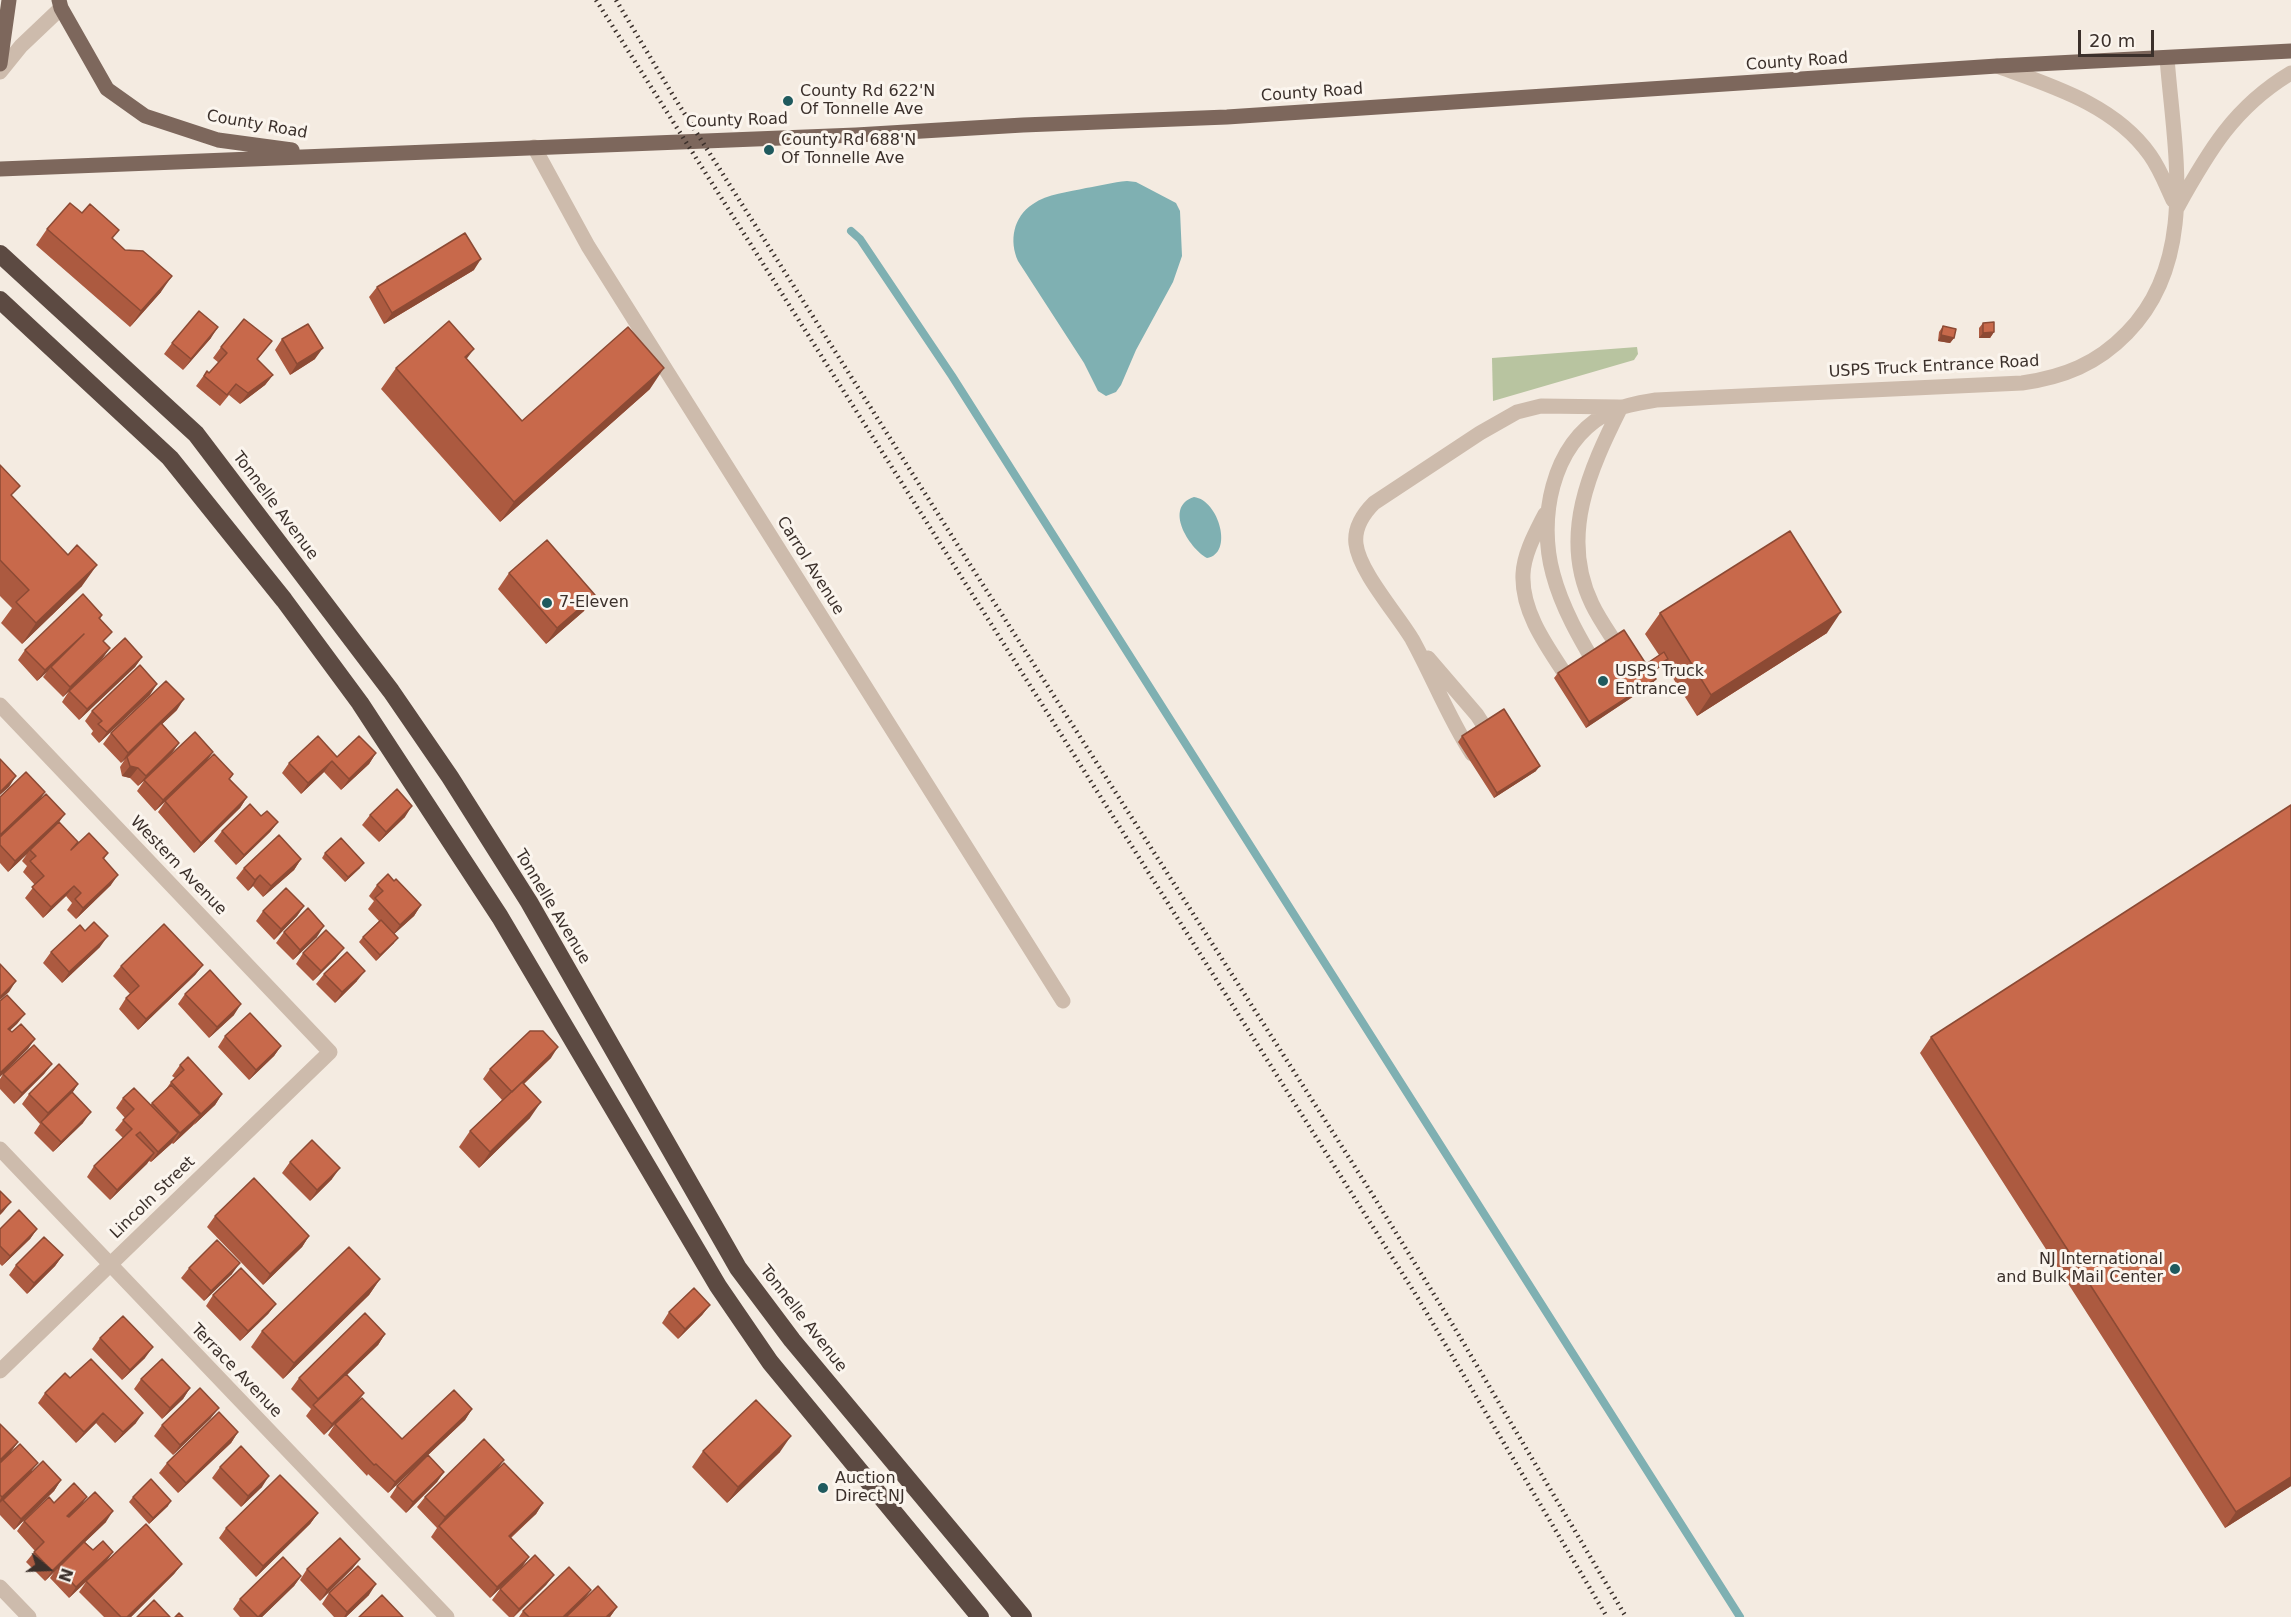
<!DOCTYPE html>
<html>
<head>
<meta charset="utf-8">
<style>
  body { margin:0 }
  #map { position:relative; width:2291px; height:1617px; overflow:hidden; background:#f4ebe1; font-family:"DejaVu Sans",sans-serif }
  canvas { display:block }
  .north { position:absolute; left:18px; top:1539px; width:60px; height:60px; -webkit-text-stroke:4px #fbf5ee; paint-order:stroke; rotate:109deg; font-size:16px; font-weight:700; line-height:24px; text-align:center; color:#3b302b }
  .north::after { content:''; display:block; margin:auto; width:21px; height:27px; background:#3b302b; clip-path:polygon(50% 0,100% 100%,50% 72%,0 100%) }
  .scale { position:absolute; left:2078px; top:30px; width:76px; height:27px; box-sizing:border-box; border:3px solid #3b302b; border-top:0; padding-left:8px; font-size:18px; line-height:21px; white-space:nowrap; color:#3b302b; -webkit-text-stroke:4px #fbf5ee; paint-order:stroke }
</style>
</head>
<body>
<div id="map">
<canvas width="2291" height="1617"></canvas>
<div class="north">N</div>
<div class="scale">20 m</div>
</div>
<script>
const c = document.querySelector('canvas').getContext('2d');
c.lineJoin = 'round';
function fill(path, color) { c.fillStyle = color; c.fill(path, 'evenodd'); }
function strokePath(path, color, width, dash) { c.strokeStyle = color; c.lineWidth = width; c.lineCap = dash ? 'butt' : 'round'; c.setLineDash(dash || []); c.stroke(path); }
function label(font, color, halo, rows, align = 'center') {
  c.font = font + ' "DejaVu Sans",sans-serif'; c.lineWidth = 6; c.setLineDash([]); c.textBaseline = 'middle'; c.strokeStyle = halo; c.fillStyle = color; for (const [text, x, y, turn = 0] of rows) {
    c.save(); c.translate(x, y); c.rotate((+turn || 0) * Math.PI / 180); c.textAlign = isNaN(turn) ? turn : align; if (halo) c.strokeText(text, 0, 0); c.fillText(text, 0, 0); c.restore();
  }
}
fill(new Path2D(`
  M1637,347l1,7 -4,6 -141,41 -1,-43z`), '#b8c4a0');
fill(new Path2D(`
  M1127,181l9,1 40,21 4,8 2,45 -9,26 -37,68 -15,35 -5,7 -10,4 -8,-5 -14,-28 -66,-102c-9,-20 -5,-44 15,-57 14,-10 36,-12 53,-16 13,-2 27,-6 41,-7z
  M1194,497c25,3 40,57 13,61 -18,-10 -44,-51 -13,-61z`), '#7fb0b2');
strokePath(new Path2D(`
  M851,231l9,8 92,137 788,1241`), '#7fb0b2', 8);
strokePath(new Path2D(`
  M1997,66c55,20 118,39 153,89 10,14 16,30 23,45
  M0,72l21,-26 40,-38
  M534,147l54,99 475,755
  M2177,208c31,-56 57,-101 114,-135
  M1621,407c-31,62 -62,129 -29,197 8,17 21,34 31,51
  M1545,514c-9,18 -21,39 -22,60 -2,41 29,79 50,112
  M1428,658l49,57 16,25
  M1598,669c-18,-30 -36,-61 -45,-95 -15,-54 -2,-128 51,-159 16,-9 34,-12 52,-15l366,-17c42,-6 75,-19 105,-50 72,-73 47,-183 40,-275
  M0,705l330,347 -330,319
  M1472,754c-24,-37 -39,-77 -60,-115 -15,-25 -53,-68 -56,-95 -2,-16 8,-31 18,-41l106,-70 37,-21 24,-6 77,1
  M0,1149l447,468
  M0,1587l29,30`), '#cdbbac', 15);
strokePath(new Path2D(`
  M59,0l2,8 46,81 38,27 73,24 74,10
  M0,64l9,-64
  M0,169l856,-34 167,-10 204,-8 770,-51 294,-15`), '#7d675c', 15);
strokePath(new Path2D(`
  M0,254l196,180 195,257 59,86 79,125 209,366 54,72 231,277
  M0,300l170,158 114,142 76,103 140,214 218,369 52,76 210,255`), '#5c4a42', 18);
strokePath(new Path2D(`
  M596,0l820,1295 191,322
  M616,0l58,97 295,466 400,626 85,138 172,290`), '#3b302b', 4.5, [1.5, 4.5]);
fill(new Path2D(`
  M47,229l66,10 48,53 -31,35 -94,-82z
  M474,270l-90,54 -15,-27 8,-10z
  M1983,323l11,9 -4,6h-11v-10z
  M1943,326l11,12 -4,5 -12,-2 1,-9z
  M211,338l-28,32 -19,-16 8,-11z
  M282,339l33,20 -25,16 -15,-25z
  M272,341l-15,19 16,15 -8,10 -25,19 -11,-9 -9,11 -24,-20 11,-15 2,2 10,-10 -6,-5 8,-11z
  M466,359l56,62 128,-32 -150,133 -119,-133 15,-21z
  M0,465l12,32 70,89 -60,58 -21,-21 11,-15 -12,-12z
  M509,573l75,38 -38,33 -48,-55z
  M1660,613l167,20 -130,83 -33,-52 -12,8v12l-66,44 -32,-50 4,-5 88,-9 13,-9 -14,-21z
  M102,615l-2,4 4,24 6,5 -8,11 -39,38 -20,-20 4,-5 -10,9 -19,-21 7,-10z
  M142,657l-7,10 -56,53 -17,-18 7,-11z
  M150,695l-51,48 -8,-9 2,-3 -8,-10 7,-10z
  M177,710l-15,14 17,19 -7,10 -23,22 64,-23 -6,8 23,19 17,18 -7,11 -46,45 -36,-41 7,-10 -10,9 -18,-20 7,-10 -6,5 -8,-8 -8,-2 -2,-9 5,-8 -4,4 -18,-19 8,-11z
  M1462,736l74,35 -42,27 -36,-56z
  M376,753l-7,11 -28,26 -17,-18 -23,22 -19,-21 7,-10 48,-6z
  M0,797l40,2 19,23 16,25 33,6 -4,6 7,26 -35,34 -9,-9 5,-7 -6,-7 -23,22 -18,-20 10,-13 -12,-13 4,-6 -5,-5 5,-7 -19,18 -8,-9z
  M370,815l35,2 -26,25 -17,-17z
  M261,816l17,6 -8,10 -34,33 -22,-24 8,-10z
  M325,853l35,15 -15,14 -23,-24z
  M301,859l-7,11 -31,27 -10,-11 -5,5 -12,-13 8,-10z
  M394,881l27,24 -7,11 -20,18v9l-18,18 -17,-19 4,-5 16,-16 -11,-12 6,-8 -5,-5 8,-11z
  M304,906l-7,10 -23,24 -18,-19 7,-10z
  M284,932l33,5 -24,23 -17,-17z
  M100,947l-38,36 -19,-20 8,-11z
  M303,953l33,5 -23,23 -17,-17z
  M203,965l-8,10 -57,55 -19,-21 7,-11 4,-4 -17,-18 8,-10z
  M324,974l33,7 -22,22 -19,-19z
  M185,994l49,21 -25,23 -31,-34z
  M225,1036l56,10 -7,10 -25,24 -31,-33z
  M1931,1037l360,449 -66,42 -305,-475z
  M551,1058l-27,26 6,34 -51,50 -20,-21 11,-16 32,-31 -19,-21 7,-10z
  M52,1064l-8,10 -30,30 -14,-15v-10l3,-5z
  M180,1065l42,29 -7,11 -42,39 -1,-1 -21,19 -2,-1 -39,39 -23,-23 7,-11 29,-28 -8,-8 10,-12 -9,-10 7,-10 27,7 14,-13 7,-10 4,-4 -3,-2z
  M78,1084l-6,9 11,30 -30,29 -19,-19 6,-9 -18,-20 7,-10z
  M290,1162l42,17 -22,22 -28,-28z
  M215,1216l94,20 -7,11 -39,38 -56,-58z
  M0,1229h37l-7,10 -28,27 -2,-2z
  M63,1255l-8,11 -28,28 -18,-19 7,-10z
  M189,1268l43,6 -28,27 -23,-23z
  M380,1279l-11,16 -86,84 -32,-32 11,-16z
  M213,1295l63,9 -8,10 -28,27 -34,-35z
  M710,1305l-8,10 -24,24 -16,-16 7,-11z
  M385,1334l-7,11 -31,30 17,18 -40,42 -18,-19 5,-7 -20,-20 8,-11z
  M100,1338l45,20 -23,22 -30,-31z
  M70,1378l66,45 -21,20 -19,-20 -20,20 -38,-40 7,-10z
  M141,1379l49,9 -7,11 -21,20 -28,-30z
  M472,1409l-7,11 -77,73 -20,-19 -1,2 -39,-41 7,-11 67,15z
  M211,1418l-38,37 -19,-19 8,-11z
  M0,1424l18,18 -7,10 21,19 29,9 -7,11 -40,39 -14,-15v-12l1,-1 -1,1z
  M238,1432l-7,11 -53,50 -19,-20 8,-10z
  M703,1451l77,1 -53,51 -35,-36z
  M220,1467l42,20 -21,20 -29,-29z
  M498,1469l45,34 -7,11 -25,24 18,19 -7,10 -32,31 -59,-61 6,-9 -20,-21 8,-10z
  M444,1472l-7,10 -31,31 -16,-16 7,-11z
  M133,1497l35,9 -19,18 -20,-22z
  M54,1503l27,3 25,16 -21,20 8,8 14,11 75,3 -8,10 -43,43h-27l-25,-25 7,-10 -17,16 -19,-20 4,-6 -9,9 -19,-19 9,-11 -18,-20 7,-10z
  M318,1513l-8,11 -54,53 -37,-39 7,-10z
  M360,1559l-8,10 -32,32 -20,-21 7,-11z
  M554,1575l-8,10 -32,32h-5l-17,-17 8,-11z
  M301,1576l-7,10 -32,31h-22l-7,-8 7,-10z
  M591,1590l-7,10 33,7 -7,10h-91l4,-6z
  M329,1593l40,2 -23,22h-12l-12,-13z`), '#ac5a40');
fill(new Path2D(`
  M481,259l-7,11 -90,54 8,-11z
  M172,276l-11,16 -31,35 11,-16z
  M218,327l-7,11 -28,32 8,-11z
  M1994,332l-4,6h-11l4,-5z
  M1941,335l13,3 -4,5 -12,-2z
  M323,348l-8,11 -25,16 7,-11z
  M474,349l-15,20 6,-12z
  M664,368l-14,21 -150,133 14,-20z
  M273,375l-8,10 -25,19 8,-11z
  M97,565l-15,21 -60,58 14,-21z
  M595,595l-11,16 -38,33 11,-16z
  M1841,612l-14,21 -130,83 14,-21z
  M84,634l-33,33 -4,5 -10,9 8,-11z
  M110,648l-8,11 -39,38 7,-10z
  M142,657l-7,10 -56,53 8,-11z
  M1668,659l-3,5 -18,12 3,-6z
  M1656,679l-4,5 -66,44 3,-6z
  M157,684l-7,11 -51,48 8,-11z
  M184,699l-7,11 -56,53 7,-10z
  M179,743l-7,10 -34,33 8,-10z
  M213,752l-7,10 -51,49 8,-11z
  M376,753l-7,11 -28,26 8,-11z
  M332,761l-8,11 -23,22 7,-11z
  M130,766l8,2 -8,10 -8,-2z
  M1540,766l-4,5 -42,27 3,-5z
  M16,776l-7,11 -9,8v-3z
  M45,792l-7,11 -38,35v-3z
  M247,797l-7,11 -46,45 7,-10z
  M412,806l-7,11 -26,25 7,-10z
  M65,814l-8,11 -27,25 -3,4 -19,18 7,-11z
  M278,822l-8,10 -34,33 8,-10z
  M301,859l-7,11 -31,27 8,-11z
  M364,863l-4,5 -15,14 3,-5z
  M118,875l-7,10 -35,34 7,-11z
  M260,875l-7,11 -5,5 7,-11z
  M74,886l-8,10 -23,22 8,-11z
  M421,905l-7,11 -22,20 8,-11z
  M304,906l-7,10 -23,24 7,-11z
  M324,926l-7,11 -24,23 7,-10z
  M108,936l-8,11 -38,36 7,-11z
  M398,938l-4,5 -18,18 4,-6z
  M344,948l-8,10 -23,23 8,-10z
  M203,965l-8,10 -57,55 8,-11z
  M365,971l-8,10 -22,22 7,-11z
  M16,981l-7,11 -9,8v-3z
  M241,1004l-7,11 -25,23 8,-11z
  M25,1014l-8,10 -16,15 7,-10z
  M35,1039l-7,10 -28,28v-4z
  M281,1046l-7,10 -25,24 7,-10z
  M558,1047l-7,11 -47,44 8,-10z
  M52,1064l-8,10 -30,30 8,-11z
  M78,1084l-7,11 -31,29 8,-11z
  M222,1094l-7,11 -21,20 7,-11z
  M541,1102l-11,16 -51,50 11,-16z
  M91,1112l-8,11 -30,29 8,-10z
  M200,1115l-8,11 -19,18 7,-11z
  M178,1133l-7,11 -20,18 7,-10z
  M154,1153l-7,11 -37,36 7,-10z
  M340,1168l-8,11 -22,22 7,-11z
  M11,1202l-8,10 -3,3v-3z
  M37,1229l-7,10 -28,27 8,-10z
  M309,1236l-7,11 -39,38 7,-11z
  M63,1255l-8,11 -28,28 7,-11z
  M240,1263l-8,11 -28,27 7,-10z
  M380,1279l-11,16 -86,84 11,-16z
  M276,1304l-8,10 -28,27 8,-10z
  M710,1305l-8,10 -24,24 7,-10z
  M385,1334l-7,11 -64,61h-1l5,-7z
  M153,1347l-8,11 -23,22 8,-10z
  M190,1388l-7,11 -21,20 8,-11z
  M364,1393l-7,10 -33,32 8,-11z
  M219,1408l-8,10 -38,37 7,-10z
  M472,1409l-7,11 -77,73 7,-11z
  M103,1413l-7,10 -20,20 8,-11z
  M143,1413l-7,10 -21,20 8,-11z
  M238,1432l-7,11 -53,50 8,-10z
  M791,1436l-11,16 -53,51 11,-16z
  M18,1442l-8,11 -10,10v-3z
  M504,1460l-7,10 -60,58 8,-11z
  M38,1463l-8,10 -30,30v-3l2,-3z
  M444,1472l-7,10 -31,31 7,-11z
  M269,1476l-7,11 -21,20 7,-11z
  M2291,1477v9l-66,42 11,-16z
  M61,1480l-7,11 -40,39 7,-11z
  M87,1497l-7,10 -20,19 7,-10z
  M171,1501l-3,5 -19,18 4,-6z
  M543,1503l-7,11 -35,32 8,-10z
  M113,1511l-7,11 -48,46 -13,13 7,-10z
  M318,1513l-8,11 -54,53 7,-11z
  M113,1552l-7,10 -37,36 7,-11z
  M529,1557l-7,10 -32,31 7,-11z
  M360,1559l-8,10 -32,32 7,-11z
  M182,1564l-8,10 -43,43h-4z
  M554,1575l-8,10 -33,32 6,-8z
  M301,1576l-7,10 -32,31h-4z
  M376,1584l-7,11 -23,22h-2l3,-5z
  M591,1590l-8,10 -17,17h-3z
  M617,1607l-7,10h-4z`), '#8c4a34');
const building = new Path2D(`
  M70,203l12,10 8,-9 29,26 -7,8 13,12 18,1 29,25 -31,35 -94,-82z
  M465,233l16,26 -89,54 -15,-26z
  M199,311l19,16 -27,32 -19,-16z
  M244,319l28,22 -15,18 16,16 -25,18 -12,-9 -9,11 -23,-19 3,-5 2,2 18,-20 -6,-6z
  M449,321l25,28 -9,8 57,64 106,-94 36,41 -150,134 -118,-134z
  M1994,322v10l-11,1v-10z
  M308,324l15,24 -26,16 -15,-25z
  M1943,326l13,3 -2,9 -13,-3z
  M0,465l20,21 -9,9 57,60 9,-10 20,20 -61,58 -20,-21 13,-12 -29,-30z
  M1790,531l51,81 -130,83 -51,-82z
  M547,540l48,55 -38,33 -48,-55z
  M83,594l19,21 -3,3 13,14 -9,9 7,7 -40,39 -19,-20 33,-33 -39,36 -20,-20z
  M1624,630l22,34 18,-12 4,7 -18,11 6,9 -67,43 -31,-49z
  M125,638l17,19 -55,52 -18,-18z
  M140,665l17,19 -50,48 -9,-8 4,-3 -10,-10z
  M166,681l18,18 -56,54 -17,-20z
  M1504,709l36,57 -43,27 -35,-57z
  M161,723l18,20 -33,33 -8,-8 -8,-2 -3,-9z
  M195,732l18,20 -50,48 -19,-20z
  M318,736l19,21 22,-21 17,17 -27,26 -17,-18 -24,22 -19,-20z
  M214,754l19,20 -4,5 18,18 -46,46 -36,-42z
  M0,759l16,17 -16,16z
  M26,772l19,20 -45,43v-38z
  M397,789l15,17 -26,26 -16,-17z
  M46,794l19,20 -50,47 -15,-16v-8z
  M250,804l11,12 6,-5 11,11 -34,33 -22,-24z
  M2291,805v672l-55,35 -305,-475z
  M59,822l19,20 -7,8 18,-17 19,20 -5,5 15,17 -35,33 -8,-9 6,-6 -7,-7 -23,21 -19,-20 12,-11 -14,-15 6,-5 -6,-6z
  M279,835l22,24 -30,27 -11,-11 -5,5 -11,-12z
  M341,838l23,25 -16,14 -23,-24z
  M388,874l6,7 2,-2 25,26 -21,20 -25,-27 8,-7 -6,-6z
  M286,888l18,18 -23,23 -18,-18z
  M308,908l16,18 -24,24 -16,-18z
  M381,920l17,18 -18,17 -17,-18z
  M94,922l14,14 -39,36 -18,-20 29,-27 5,6z
  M164,924l39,41 -57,54 -20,-21 13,-12 -18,-20z
  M326,930l18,18 -23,23 -18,-18z
  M347,952l18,19 -23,21 -18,-18z
  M0,964l16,17 -16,16z
  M210,970l31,34 -24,23 -32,-33z
  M7,995l18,19 -17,15 4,3 9,-8 14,15 -35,34v-72z
  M250,1013l31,33 -25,24 -31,-34z
  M530,1031h13l15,16 -46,45 -22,-23z
  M34,1045l18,19 -30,29 -19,-19z
  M188,1057l34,37 -21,20 -30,-32 13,-12 -4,-5z
  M59,1064l19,20 -30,29 -19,-19z
  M522,1082l19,20 -51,50 -20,-21z
  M171,1085l29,30 -20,18 -28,-30z
  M134,1088l44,45 -20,19 -18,-20 -4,3 18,18 -37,37 -23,-24 38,-37 -9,-9 11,-11 -11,-11z
  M72,1092l19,20 -30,30 -20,-20z
  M312,1140l28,28 -23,22 -27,-28z
  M254,1178l55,58 -39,38 -55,-58z
  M0,1191l11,11 -11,10z
  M19,1210l18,19 -27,27 -10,-10v-17z
  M44,1237l19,18 -29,28 -18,-18z
  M217,1240l23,23 -29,28 -22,-23z
  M349,1247l31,32 -86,84 -32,-32z
  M241,1268l35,36 -28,27 -35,-36z
  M694,1288l16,17 -25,24 -16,-17z
  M365,1313l20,21 -67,65 -19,-21z
  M123,1316l30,31 -23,23 -30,-32z
  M91,1359l52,54 -20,19 -20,-19 -19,19 -39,-39 20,-20 5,5z
  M162,1359l28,29 -20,20 -29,-29z
  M346,1374l18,19 -32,31 -19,-19z
  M200,1388l19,20 -39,37 -18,-20z
  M454,1390l18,19 -77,73 -19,-18 -2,1 -39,-41 27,-26 40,41z
  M756,1400l35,36 -53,51 -35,-36z
  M219,1412l19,20 -52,51 -19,-20z
  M0,1424l18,18 -18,18z
  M484,1439l20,21 -59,57 -20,-20z
  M20,1444l18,19 -36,34 -2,-2v-32z
  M241,1446l28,30 -21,20 -28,-29z
  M428,1455l16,17 -31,30 -16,-16z
  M43,1461l18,19 -40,39 -18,-19z
  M504,1463l39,40 -34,33 20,21 -32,30 -58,-61z
  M280,1475l38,38 -55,53 -37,-38z
  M151,1479l20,22 -18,17 -20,-21z
  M74,1483l13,14 -20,19 2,1 26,-25 18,19 -61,60 -18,-19 10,-10 -20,-21 25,-24 5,6z
  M146,1524l36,40 -55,53h-6l-35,-36z
  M340,1538l20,21 -33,31 -20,-21z
  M103,1541l10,11 -37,35 -18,-19 26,-26 9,8z
  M535,1555l19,20 -35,34 -19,-20z
  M283,1557l18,19 -43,41 -18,-18z
  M358,1566l18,18 -29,28 -18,-19z
  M569,1567l22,23 -28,27h-34l-6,-6z
  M598,1586l19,21 -11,10h-40z
  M382,1595l21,22h-44z
  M154,1600l16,17h-33z
  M179,1613l4,4h-8z`);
fill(building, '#c8694b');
strokePath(building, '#8c4a34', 1.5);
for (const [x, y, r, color] of [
  [788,101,6,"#1f5a5e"],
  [769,150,6,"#1f5a5e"],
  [547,603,6,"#1f5a5e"],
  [1603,681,6,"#1f5a5e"],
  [2175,1269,6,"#1f5a5e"],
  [823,1488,6,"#1f5a5e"]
]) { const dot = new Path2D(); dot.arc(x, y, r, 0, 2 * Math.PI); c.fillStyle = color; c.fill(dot); strokePath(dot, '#fbf5ee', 2); }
label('16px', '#3b302b', '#fbf5ee', [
  ["County Road",1797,62,-4],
  ["County Road",1312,93,-4],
  ["County Road",737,121,-2],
  ["County Road",257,125,10],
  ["USPS Truck Entrance Road",1934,367,-3],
  ["Tonnelle Avenue",275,506,53],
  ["Carrol Avenue",810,566,58],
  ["Western Avenue",178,866,46],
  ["Tonnelle Avenue",552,907,59],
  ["Lincoln Street",153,1198,-44],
  ["Tonnelle Avenue",803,1319,52],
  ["Terrace Avenue",236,1371,46]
]);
label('16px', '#3b302b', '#fbf5ee', [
  ["County Rd 622'N",800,92],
  ["Of Tonnelle Ave",800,110],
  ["County Rd 688'N",781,141],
  ["Of Tonnelle Ave",781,159],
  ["7-Eleven",559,603],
  ["USPS Truck",1615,672],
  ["Entrance",1615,690],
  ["NJ International",2163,1260,"right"],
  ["and Bulk Mail Center",2163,1278,"right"],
  ["Auction",835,1479],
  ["Direct NJ",835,1497]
], 'left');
</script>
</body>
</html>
